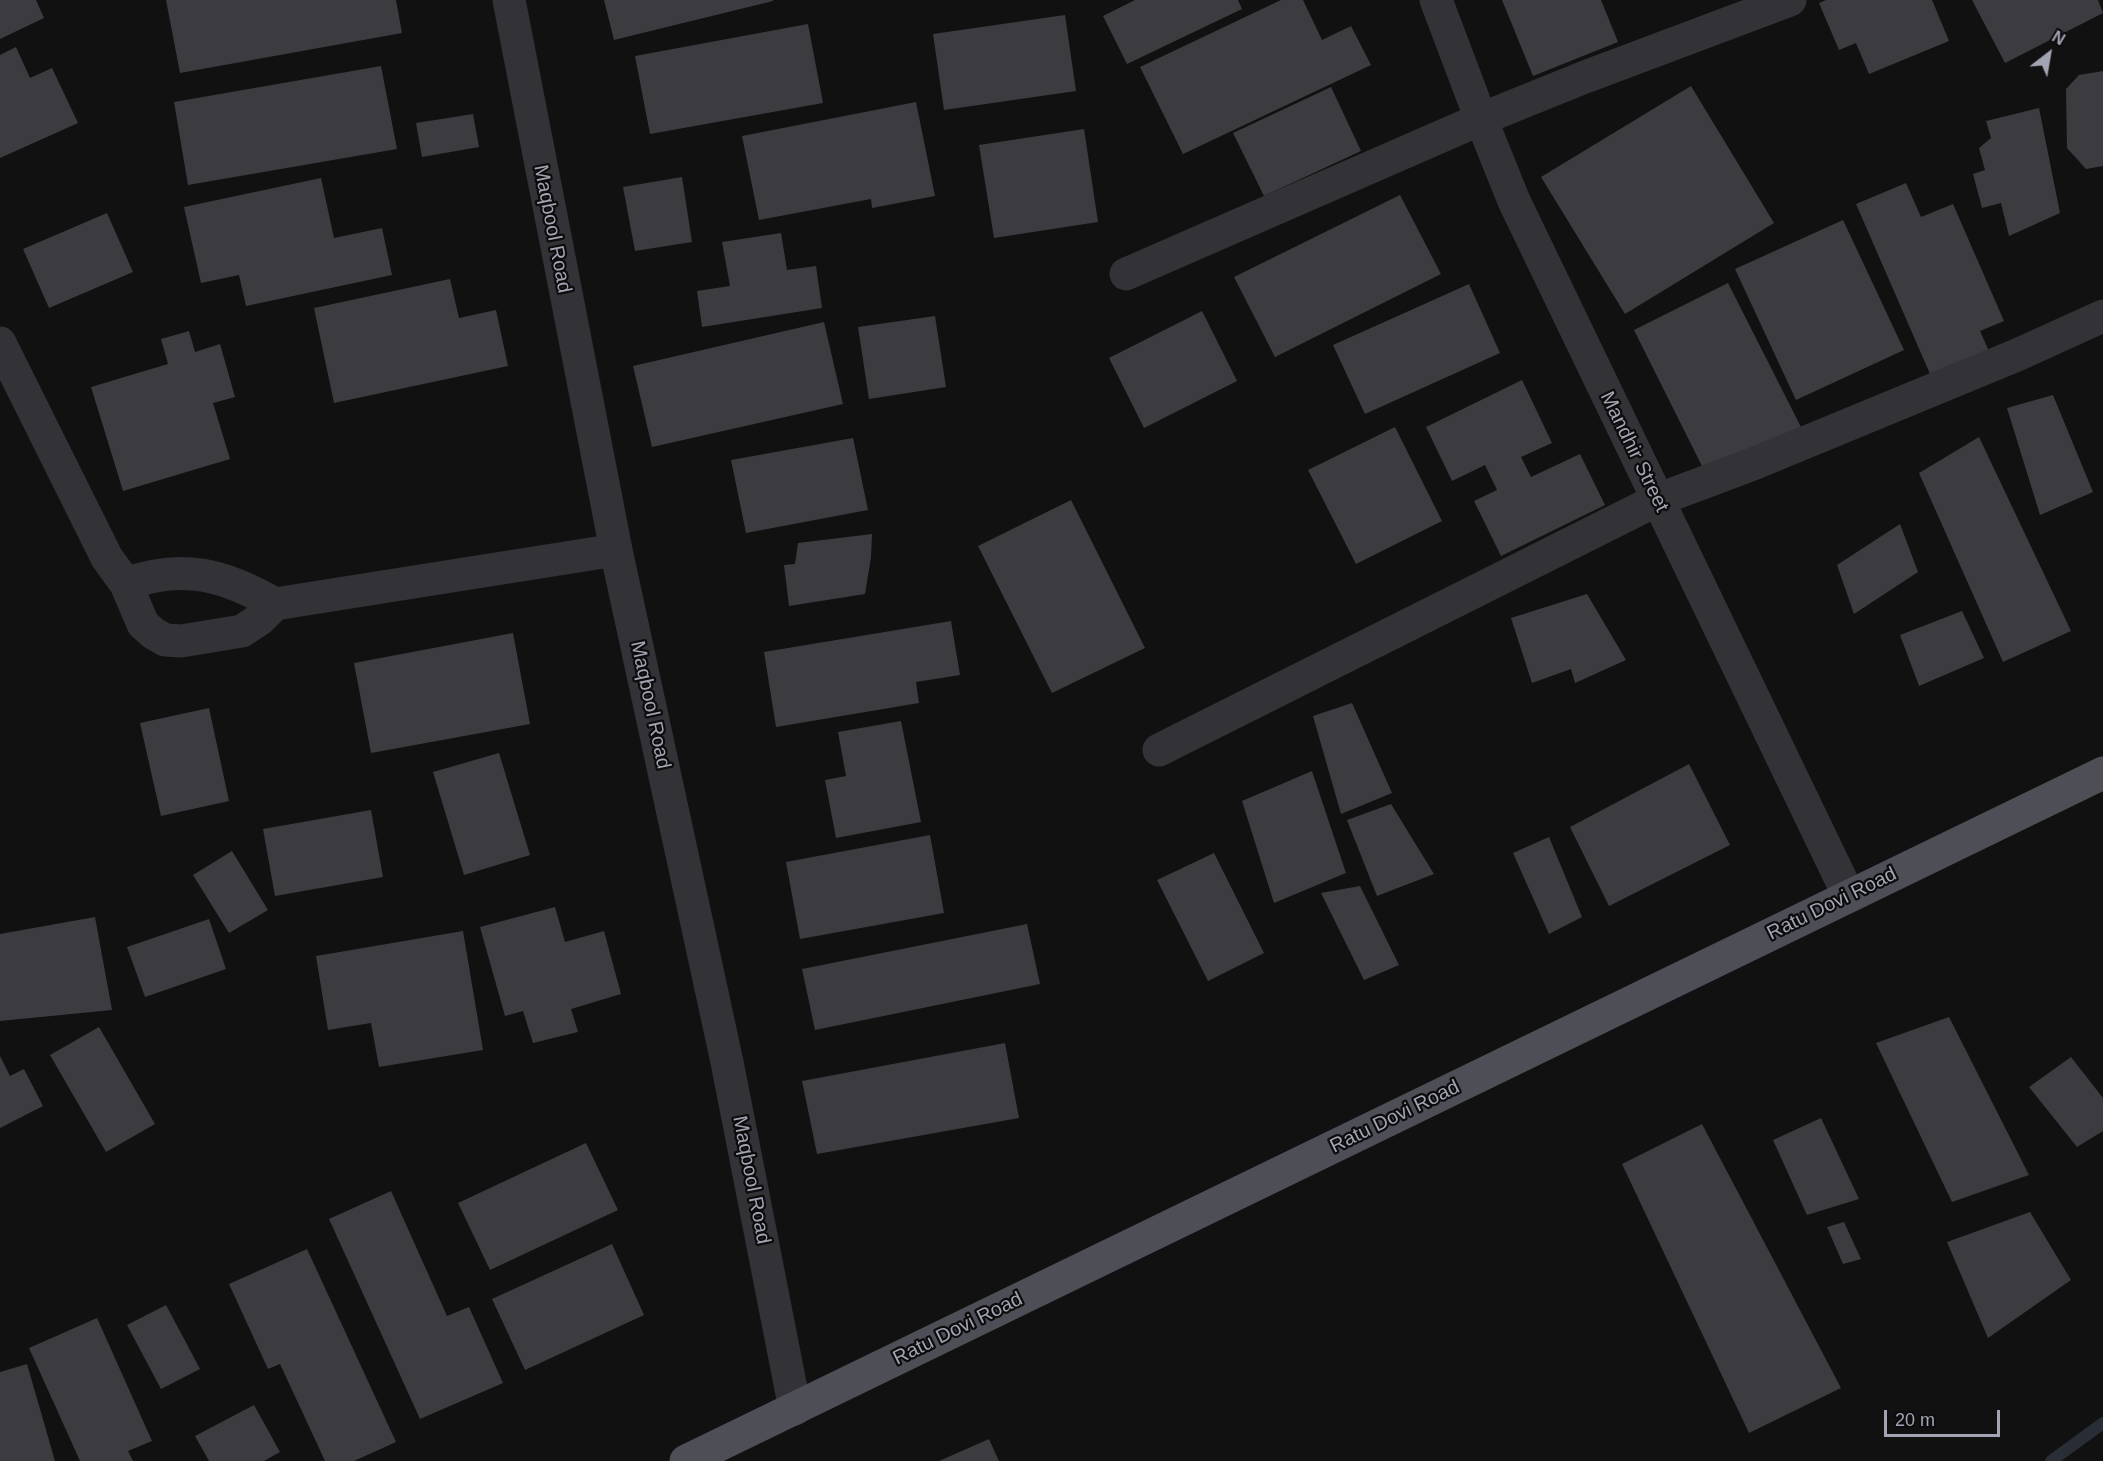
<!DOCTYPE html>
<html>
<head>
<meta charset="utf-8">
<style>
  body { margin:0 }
  #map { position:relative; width:2103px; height:1461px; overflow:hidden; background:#111112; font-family:Arial,sans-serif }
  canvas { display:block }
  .north { position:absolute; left:2019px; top:24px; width:60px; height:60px; -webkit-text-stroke:4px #0c0c0d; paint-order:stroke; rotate:31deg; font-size:16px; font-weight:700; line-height:24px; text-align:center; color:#a3a4b3 }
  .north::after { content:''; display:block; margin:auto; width:21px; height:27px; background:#a3a4b3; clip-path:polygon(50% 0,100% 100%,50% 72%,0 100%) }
  .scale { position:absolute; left:1884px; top:1410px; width:116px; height:27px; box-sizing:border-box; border:3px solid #a3a4b3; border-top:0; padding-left:8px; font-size:18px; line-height:21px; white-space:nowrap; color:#a3a4b3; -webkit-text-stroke:4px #0c0c0d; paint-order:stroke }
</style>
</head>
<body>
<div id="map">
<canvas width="2103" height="1461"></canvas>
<div class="north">N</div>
<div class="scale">20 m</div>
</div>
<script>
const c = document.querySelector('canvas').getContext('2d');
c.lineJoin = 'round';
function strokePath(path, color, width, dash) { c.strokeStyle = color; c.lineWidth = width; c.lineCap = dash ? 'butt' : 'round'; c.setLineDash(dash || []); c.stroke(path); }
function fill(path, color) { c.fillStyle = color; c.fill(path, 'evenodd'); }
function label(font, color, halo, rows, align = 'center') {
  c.font = font + ' Arial,sans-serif'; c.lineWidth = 4.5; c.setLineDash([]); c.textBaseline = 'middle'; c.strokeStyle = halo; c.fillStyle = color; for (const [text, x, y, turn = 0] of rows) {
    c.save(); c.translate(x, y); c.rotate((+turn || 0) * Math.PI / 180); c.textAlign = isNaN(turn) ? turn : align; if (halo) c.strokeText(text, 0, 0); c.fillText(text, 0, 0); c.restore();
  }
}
strokePath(new Path2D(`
  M2051,1461l52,-38`), '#282d36', 12);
fill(new Path2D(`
  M0,0h36l8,18 -44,21z
  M166,0h230l6,33 -222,40z
  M604,0h169v1l-159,39z
  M1135,0h103l4,9 -115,55 -24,-48z
  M1281,0h22l19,40 29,-14 20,39 -188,89 -43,-87z
  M1502,0h99l17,42 -85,34z
  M1826,0h106l17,41 -80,33 -13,-31 -17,7 -20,-47z
  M1972,0h126l5,13 -98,50z
  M1065,15l11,76 -132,19 -11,-76z
  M808,24l15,79 -173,31 -15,-78z
  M16,47l14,31 22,-10 26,55 -78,35v-103z
  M381,66l16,83 -209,36 -14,-83z
  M2103,71v95l-17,3 -19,-21 -1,-59 13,-14z
  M1691,86l83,137 -149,91 -84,-137z
  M1331,87l30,64 -97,45 -31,-63z
  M916,102l19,94 -63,12 -1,-9 -112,21 -17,-84z
  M2039,108l21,105 -51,23 -8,-33 -19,5 -9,-34 12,-4 -6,-22 12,-10 -5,-17z
  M473,114l6,33 -57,10 -6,-34z
  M1084,129l14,93 -104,16 -15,-93z
  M682,177l10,65 -57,9 -12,-64z
  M321,178l13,60 48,-10 10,47 -146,31 -7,-31 -38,8 -17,-76z
  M1906,183l15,34 32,-13 51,117 -24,10 12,27 -58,25 -78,-179z
  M1400,195l41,79 -166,83 -41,-80z
  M107,213l26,59 -84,36 -26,-59z
  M1843,220l61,130 -108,50 -61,-131z
  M781,233l6,37 29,-4 6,42 -120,19 -5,-36 33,-5 -8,-44z
  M450,279l9,39 37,-8 12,56 -174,37 -20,-95z
  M1728,283l73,144 -95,47 -72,-144z
  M1469,284l31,69 -135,61 -32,-69z
  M1202,311l35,70 -93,47 -35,-70z
  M935,316l11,71 -77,12 -11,-72z
  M824,322l19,82 -191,43 -19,-81z
  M189,331l6,21 25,-8 15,53 -22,6 17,56 -107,32 -32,-104 77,-23 -7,-25z
  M1522,380l30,63 -31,14 10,20 49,-23 25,51 -104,51 -27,-55 23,-11 -12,-25 -33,16 -26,-54z
  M2053,395l40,97 -53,23 -33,-107z
  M1395,427l47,94 -86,43 -48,-94z
  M1979,437l92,194 -68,31 -84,-189z
  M853,438l15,72 -122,23 -15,-73z
  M1071,500l74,148 -93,45 -74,-147z
  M1900,524l18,48 -64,42 -17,-49z
  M872,534l-1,23 -6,37 -76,12 -5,-41 11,-1 3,-21z
  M1587,594l39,66 -51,23 -4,-14 -39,14 -21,-65z
  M1962,611l22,47 -65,28 -19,-51z
  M951,621l9,54 -44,7 3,21 -143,24 -12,-75z
  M513,633l17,91 -159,29 -17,-90z
  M1352,703l40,90 -51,21 -28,-98z
  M209,708l20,93 -68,15 -21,-93z
  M901,721l20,101 -85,16 -11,-58 21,-4 -8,-44z
  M499,753l31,102 -66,20 -31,-103z
  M1689,764l41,81 -121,61 -39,-79z
  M1312,771l34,102 -72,30 -32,-102z
  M1391,804l43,70 -57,22 -30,-76z
  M371,810l12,67 -108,19 -12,-67z
  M930,835l14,78 -144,26 -14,-77z
  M1549,837l33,80 -33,17 -36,-81z
  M232,851l36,59 -39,23 -36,-58z
  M1214,853l50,100 -56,28 -51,-101z
  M1360,886l39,79 -35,15 -43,-87z
  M555,907l10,35 39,-11 17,63 -50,15 7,23 -45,11 -10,-32 -18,5 -25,-89z
  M95,917l17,93 -112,11v-87z
  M209,919l17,50 -81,28 -18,-50z
  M1027,924l13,60 -225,46 -13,-61z
  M463,931l20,119 -104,17 -8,-44 -43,7 -12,-74z
  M1949,1017l80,158 -77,27 -76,-159z
  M99,1027l56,97 -49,28 -56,-97z
  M1005,1043l14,75 -202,36 -15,-73z
  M0,1056l10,20 14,-7 19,37 -43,22z
  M2071,1057l32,41v33l-26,16 -48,-60z
  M1821,1118l38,81 -52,16 -34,-75z
  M1702,1124l139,264 -92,45 -127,-269z
  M586,1143l32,67 -128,60 -32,-67z
  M391,1191l56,125 22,-9 34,76 -83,36 -91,-200z
  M2030,1212l41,68 -83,58 -41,-96z
  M1844,1222l17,37 -18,5 -16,-37z
  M612,1244l32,71 -119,55 -33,-71z
  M307,1249l89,193 -42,19h-29l-45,-97 -12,5 -39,-85z
  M166,1305l34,64 -39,20 -34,-64z
  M97,1318l55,123 -24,10 5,10h-53l-51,-113z
  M27,1364l28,97h-55v-89z
  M254,1405l26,47 -16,9h-55l-14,-25z
  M989,1439l10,22h-60z`), '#3c3b3f');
strokePath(new Path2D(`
  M509,0l107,550 111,512 68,347
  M1436,0l45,119 33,82 335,695
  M1126,274l355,-155 104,-42 205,-77
  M0,343l107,215 19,26 17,40 10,9 12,7 16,1 61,-10 18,-12 15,-15 341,-54
  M126,584c57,-21 99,-9 149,20
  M1159,750l498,-250 96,-36 264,-109 86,-39`), '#323237', 33);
strokePath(new Path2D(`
  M686,1461l1417,-688`), '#4e4e56', 33);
label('20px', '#a3a4b3', '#0c0c0d', [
  ["Maqbool Road",552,229,79],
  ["Mandhir Street",1634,452,64],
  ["Maqbool Road",650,705,78],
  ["Ratu Dovi Road",1832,904,-26],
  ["Ratu Dovi Road",1395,1117,-26],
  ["Maqbool Road",751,1180,79],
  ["Ratu Dovi Road",958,1329,-26]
]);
</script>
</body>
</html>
